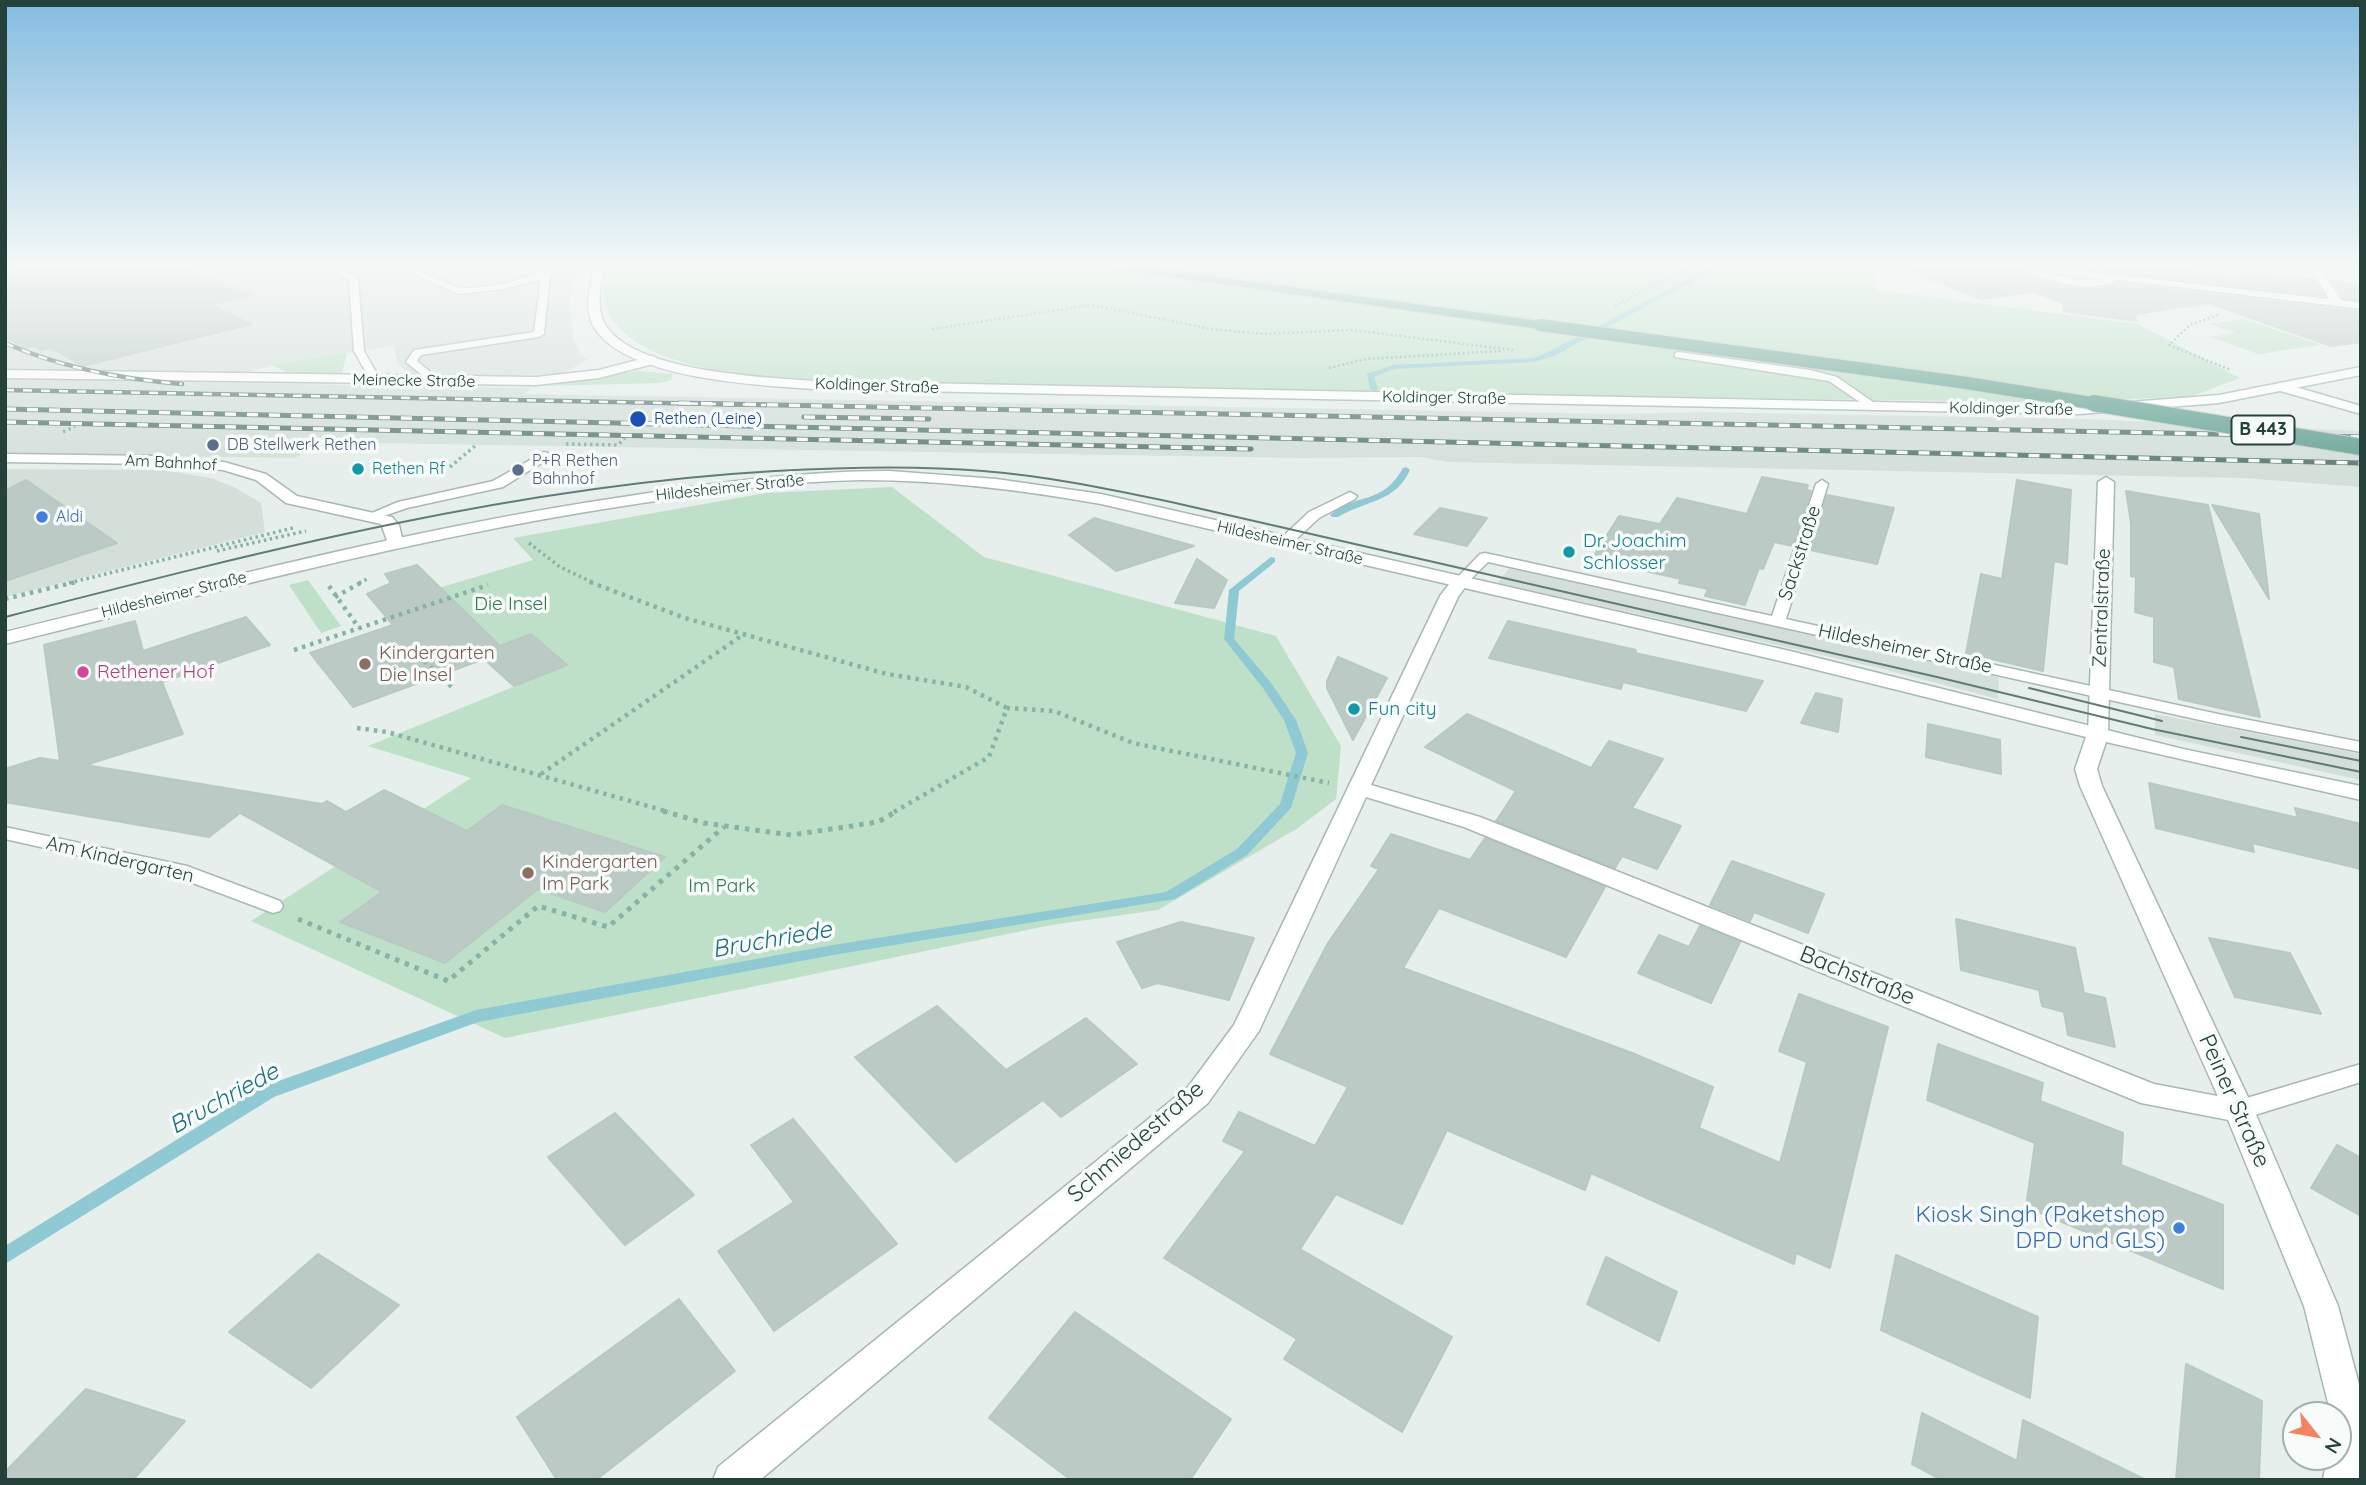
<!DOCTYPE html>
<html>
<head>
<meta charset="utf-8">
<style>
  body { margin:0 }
  #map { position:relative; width:2366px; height:1485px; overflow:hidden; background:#e6efeb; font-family:Quicksand,sans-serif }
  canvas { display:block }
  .frame { position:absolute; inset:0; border:7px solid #24423a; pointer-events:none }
  .north { position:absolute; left:2282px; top:1401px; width:70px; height:70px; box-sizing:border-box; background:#f7fbf9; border:2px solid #a3b1ad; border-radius:50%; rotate:121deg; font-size:19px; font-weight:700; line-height:28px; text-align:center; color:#24423a }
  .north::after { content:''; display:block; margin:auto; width:24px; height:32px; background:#f4845f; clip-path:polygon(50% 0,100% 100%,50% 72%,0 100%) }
</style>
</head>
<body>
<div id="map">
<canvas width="2366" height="1485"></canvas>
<div class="frame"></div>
<div class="north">N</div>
</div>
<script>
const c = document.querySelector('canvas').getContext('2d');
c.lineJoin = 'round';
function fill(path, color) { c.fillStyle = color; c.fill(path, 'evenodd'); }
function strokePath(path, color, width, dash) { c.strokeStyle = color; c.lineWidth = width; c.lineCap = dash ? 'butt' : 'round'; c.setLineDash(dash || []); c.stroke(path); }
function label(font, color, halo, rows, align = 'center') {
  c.font = font + ' Quicksand,sans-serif'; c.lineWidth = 7; c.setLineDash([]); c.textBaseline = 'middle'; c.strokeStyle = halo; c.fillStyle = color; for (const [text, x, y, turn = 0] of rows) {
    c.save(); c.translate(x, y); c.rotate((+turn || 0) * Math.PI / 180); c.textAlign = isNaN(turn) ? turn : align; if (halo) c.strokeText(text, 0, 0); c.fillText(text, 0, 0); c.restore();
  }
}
fill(new Path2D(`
  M5,266h575l-11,35 4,35 6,17 9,6 -25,15 -147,3 -18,-12 -5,-19 -122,19 -26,8 -240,-5z
  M5,379l526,9 -6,6 1090,20 90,-2 380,7 276,12v56l-118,-9 -795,-16 -27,-5 -119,1 -932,-15 2,-3 -45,-1 -32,19 -290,-4z
  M5,469l158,1 48,8 25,10 25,15 4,29 -260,65z
  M1509,568l441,97 49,13 -1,21 -127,-33 -373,-83z
  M2155,714l206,40v26l-206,-45z`), '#d4dfda');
fill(new Path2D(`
  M608,266h1265l3,24 262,34 102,54 -50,19 -162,5 -1085,-16c-75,-3 -323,7 -340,-89 -2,-8 4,-22 5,-31z
  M2244,319l77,26 -63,9 -48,-17 26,-4 -26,-9z
  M347,353l-6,23h-47l-23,-11z
  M638,371l35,3 -2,6 -11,3 -115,3z
  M892,487l92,70 292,79 65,110 -5,53 -38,29 -140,82 -107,15 -546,113 -254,-117 220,-143 -103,-32 199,-81 -36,-31 -109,41 55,-50 -99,-19 155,-46 -20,-22 253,-45z
  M308,580l33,46 -20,7 -32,-48z`), '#bfe0c8');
fill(new Path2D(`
  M1714,266h7l-167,90 -20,6 -140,7 -20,8 4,12 -4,2 -4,-2 -3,-15 26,-9 140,-7 15,-6z
  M1406,467l4,3c-15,33 -44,30 -72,47h-6l-2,-2c27,-23 52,-9 73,-47z
  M1271,557l4,1v4l-36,29 -5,48 38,45 24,36 12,33 -17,55 -44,47 -72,44 -342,56 -355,67 -204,75 -269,167v-18l257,-159 214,-77 357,-65 333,-53 71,-43 43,-45 16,-51 -12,-33 -21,-32 -39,-49 5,-49z`), '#8ec9d4');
const building = new Path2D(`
  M45,266h136l69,29 -40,10 41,19 -168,42 -32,-18 -10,2 -7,-4 -9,2 -20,-11v-63z
  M1904,266h126l-2,4 3,6 44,12 22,1 21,-6 243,29v30l-30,4 -123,-43 -73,11 1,7 -72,-10 -1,-8 -29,-11 -53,7 -78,-31z
  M2057,266h99l88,10 -2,-5 72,8 10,17z
  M2332,281l29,4v15l-18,-2z
  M1762,477l46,8 -2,5 5,1 -18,55 -19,-4 -11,27 -4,-1 -14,37 -40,-9 3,-7 -29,-6 2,-4 -89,-20 27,-43 41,8 17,-26 70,16z
  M26,480l91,63 -112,38v-90z
  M2017,480l54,10 -4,74 -13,-3 -11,110 -77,-18 15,-79 21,5z
  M2126,491l82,14 52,212 -81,-18 -5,-32 -20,-5v-45l-19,-5 1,-35 -5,-1v-53z
  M1827,495l67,13 -17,56 -67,-14z
  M2212,505l47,9 10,85z
  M1440,508l47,10 -20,28 -53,-12z
  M1094,518l100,28 -78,25 -47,-36z
  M1197,559l30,21 -13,28 -39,-5z
  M417,565l83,81 31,-12 36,31 -53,21 -30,-27 -131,48 -43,-54 83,-28 -26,-31 24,-11 -6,-9z
  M246,617l24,28 -108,37 21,52 -97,31 236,39 5,-3 19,11 38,-22 83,41 35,-26 163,52 -60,55 -67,-23 -93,74 -105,-41 42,-30 -142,-79 -31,24 -204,-35v-33l35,-11 20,3 -16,-116 91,-24 8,30z
  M1508,621l128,29 -1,3 128,28 -17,30 -123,-29 -2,7 -132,-31z
  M1338,657l49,21 -34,62 -26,-52v-7z
  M1816,693l26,6 -4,33 -37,-9z
  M1467,714l124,54 18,-27 54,18 -31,49 49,18 -24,43 -35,-13 -7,12 -119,-47 20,-30 -91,-44z
  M1928,724l72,16 1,34 -75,-17z
  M2149,783l149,35 -3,-10 66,16v45l-109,-26 2,9 -98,-24z
  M1391,834l79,26 15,-22 120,49 -39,70 -127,-49 -36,60 229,85 81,34 -14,41 81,35 27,-101 -28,-11 20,-57 89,33 -58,241 -34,-15 -2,11 -203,-91 -6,17 -138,-60 -45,94 -66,-30 -36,55 152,88 -50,95 -118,-73 13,-20 -133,-81 81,-107 -22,-10 16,-29 76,34 33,-59 -78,-33 58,-111 51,-74 -8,-3z
  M1732,861l92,33 -16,39 -54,-21 -4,9 -40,-16z
  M1956,919l119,29 9,45 21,5 10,49 -47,-12 -4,-23 -22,-6 -3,-16 -78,-20z
  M1181,922l73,16 -25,62 -71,-17 -16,5 -25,-46z
  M1700,926l40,16 -29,61 -73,-30 21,-38 30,12z
  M2209,938l81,15 31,61 -86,-17z
  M937,1006l69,64 80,-52 51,46 -76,53 -18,-17 -87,62 -101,-105z
  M1938,1044l105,39 -3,18 83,32 -2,32 102,40v84l-197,-82 9,-64 -108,-43z
  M615,1113l79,82 -69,50 -77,-88z
  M793,1119l104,125 -123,87 -56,-80 76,-49 -43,-57z
  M2337,1145l24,13v58l-50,-28z
  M318,1254l81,51 -88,83 -82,-56z
  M1896,1255l142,62 -8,81 -149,-68z
  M1606,1257l71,35 -18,49 -72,-37z
  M679,1299l56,72 -139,109h-39l-40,-63z
  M1075,1312l156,107 -41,61h-119l-82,-62z
  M2186,1364l76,37 -3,79h-83z
  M86,1389l99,32 -52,59h-128v-8z
  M1922,1413l95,48 6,-41 123,60h-204l-30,-16z`);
fill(building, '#bbcac4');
strokePath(building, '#b8c9c2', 2);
const service = new Path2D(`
  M328,266h10l20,13 6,72 17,30 -1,2h-8l-18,-32 -5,-71z
  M396,266c22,0 40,14 61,21 17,5 80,-8 92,-21h9l-8,9 -6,59 -5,3 -118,18 -4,6 25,21 -9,2 -27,-22 8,-12 120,-18 7,-53 -37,10 -45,5z
  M1679,352l131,18 27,7 43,30 -10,2 -41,-28 -154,-24v-4z
  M544,452l4,1v6l-45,28 -96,21 -35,12 -7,-4 33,-14 95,-21z
  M1822,480l6,4 -42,135 432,95 143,28v10l-143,-28 -730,-162 -24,24h-10l-2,-3 28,-29 5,-1 287,63 44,-132z
  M1350,492l7,4 -2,3 -36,19 -29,27h-10v-6l29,-27z
  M5,827l182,39 93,35 3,5 -3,5 -7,2 -91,-34 -177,-40z
  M2361,1064v18l-122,38 -9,-3 -3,-7 3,-7z`);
const minor = new Path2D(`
  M2035,266l294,33 -20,-33h10l22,34 20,3v6l-243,-29c-29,13 -57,4 -86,-6l-2,-5zM2045,272l59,7 -28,1z
  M653,356l6,4 -2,3 -58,15 -63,7 -531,-7v-8l531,7 63,-7z
  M2282,383l79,23v8l-84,-24v-6z
  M5,454l148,2 71,6 42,12 31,22 95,21 7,8 4,17 -2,4h-12l-8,-22 -95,-21 -30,-23 -33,-10 -70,-6 -148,-2z
  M2106,477l8,5 -6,252 -3,4h-14l-3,-4 10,-252z
  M1459,578l9,5 -10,14 -87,188 109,32 674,267 95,18 5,8 -5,8 -10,4 -98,-19 -677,-276 -98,-30 -107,234 -51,72 -448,377h-47l5,-13 470,-380 46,-62 206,-429 13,-17z`);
const tertiary = new Path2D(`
  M595,266h10c-4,18 -10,40 0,58 27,48 158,53 208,57l1266,25 140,-11 142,-28v8l-142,28 -140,11 -1266,-25c-56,-4 -185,-10 -218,-60 -12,-19 -5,-43 0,-63z
  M890,471l106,8 105,15 689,157 393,98 178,37v14l-255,-58 -9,27 5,17 152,324 84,196 23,86v88h-38l4,-23h11v-42h-7l-27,-109 -80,-196 -144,-324 -5,-17 11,-32 -297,-74 -688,-159c-79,-14 -159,-24 -239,-24 -80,1 -160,14 -239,26 -209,32 -413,87 -618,138v-12c203,-50 405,-103 611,-134 91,-14 182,-27 274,-27z`);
const primary = new Path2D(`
  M1110,266h27l403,55 6,4 -6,4 -425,-60z`);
strokePath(service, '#a8b8b2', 3);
strokePath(minor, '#a8b8b2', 3);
strokePath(tertiary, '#a8b8b2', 3);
strokePath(primary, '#c2cac8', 3);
strokePath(new Path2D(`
  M1615,306l76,-40
  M2218,315l-28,10 -21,20 62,25
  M932,329l160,-24 119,24 52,5 88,-4 163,20
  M1329,368l36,-9 136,-8`), '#86b3a5', 2.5, [2, 2.5]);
strokePath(new Path2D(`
  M63,432l12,-6
  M566,444l52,1 7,-7
  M568,454l12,1 -12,8
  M450,467l25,-21
  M529,543l31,24 34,16
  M217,551l89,-20
  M69,583l224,-55
  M359,583l8,-4`), '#86b3a5', 3.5, [2.5, 3.5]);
strokePath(new Path2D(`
  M590,582l95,36 202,56 79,13 41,21
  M329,586l30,42
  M335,597l27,-15
  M5,599l71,-17
  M294,650l194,-65
  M418,655l37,35
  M357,728l30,4 282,80
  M541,774l203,-140
  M894,812l95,-55 18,-49 47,3 79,32 196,40`), '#86b3a5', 4.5, [3.5, 5]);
strokePath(new Path2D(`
  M663,811l41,12 87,12 87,-13 19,-11
  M298,919l150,62 90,-75 70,21 116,-100`), '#86b3a5', 5, [4.5, 6]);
fill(service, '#fff');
fill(minor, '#fff');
fill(tertiary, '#fff');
fill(primary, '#6aa596');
strokePath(new Path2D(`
  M5,617c253,-65 508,-131 770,-146 69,-4 139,-6 208,0 64,5 126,18 188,31l766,175 215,52 209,43
  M2029,688l133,33
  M2241,737l120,24`), '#5f7d75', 2);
const railFar1 = new Path2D(`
  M5,343c57,25 115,36 177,41
  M5,390l761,15`);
const rail = new Path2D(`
  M679,403l1682,34
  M5,409l2356,54
  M804,417l125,2
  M5,422l1246,27`);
strokePath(railFar1, '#5f7d75', 4.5);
strokePath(rail, '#5f7d75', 5);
strokePath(railFar1, '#f7fbf9', 2.5, [9]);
strokePath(rail, '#f7fbf9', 3.5, [11]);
const primaryBridgeFar1 = new Path2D(`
  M1540,325l427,58 137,22`);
const primaryBridge = new Path2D(`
  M2093,403l268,44`);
strokePath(primaryBridgeFar1, '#c2cac8', 14, []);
strokePath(primaryBridge, '#c2cac8', 18, []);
strokePath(primaryBridgeFar1, '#6aa596', 12);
strokePath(primaryBridge, '#6aa596', 16);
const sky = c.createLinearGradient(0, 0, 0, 474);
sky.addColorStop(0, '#84bce0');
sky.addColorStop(0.56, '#f4f8f6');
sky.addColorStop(1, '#f4f8f600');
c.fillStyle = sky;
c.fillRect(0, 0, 2366, 474);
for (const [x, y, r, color] of [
  [638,419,9,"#1a4fb4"],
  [213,445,7,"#5c6f8a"],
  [358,469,7,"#0f9aa8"],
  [518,470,7,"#5c6f8a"],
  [42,517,7,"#3f7fe0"],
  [1569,552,7,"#0f9aa8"],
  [365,664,7,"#8d6e63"],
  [83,672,7,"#d1479c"],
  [1354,709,7,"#0f9aa8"],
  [528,873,7,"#8d6e63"],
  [2179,1228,7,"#3f7fe0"]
]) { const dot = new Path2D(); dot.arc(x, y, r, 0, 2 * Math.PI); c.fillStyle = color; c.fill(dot); strokePath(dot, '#f7fbf9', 2.5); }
label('16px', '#24423a', '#f7fbf9', [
  ["Meinecke Straße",414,381,1],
  ["Koldinger Straße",877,386,2],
  ["Koldinger Straße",1444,398,1],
  ["Koldinger Straße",2011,409,1],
  ["Am Bahnhof",171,463,3],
  ["Hildesheimer Straße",730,488,-6],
  ["Hildesheimer Straße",1290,543,13],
  ["Hildesheimer Straße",174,595,-14]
]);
label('16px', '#164399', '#f7fbf9', [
  ["Rethen (Leine)",654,419]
], 'left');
label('16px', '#4e5e75', '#f7fbf9', [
  ["DB Stellwerk Rethen",227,445],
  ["P+R Rethen",532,461],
  ["Bahnhof",532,479]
], 'left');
label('16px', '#0d838f', '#f7fbf9', [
  ["Rethen Rf",372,469]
], 'left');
label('16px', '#366cbe', '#f7fbf9', [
  ["Aldi",56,517]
], 'left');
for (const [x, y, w] of [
  [2263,430,63]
]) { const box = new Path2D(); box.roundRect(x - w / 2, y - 14.5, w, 29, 5); c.fillStyle = '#f7fbf9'; c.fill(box); strokePath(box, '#24423a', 2); }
label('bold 18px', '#24423a', null, [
  ["B 443",2263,430]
]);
label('19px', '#0d838f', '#f7fbf9', [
  ["Dr. Joachim",1583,541],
  ["Schlosser",1583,563],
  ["Fun city",1368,709]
], 'left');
label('19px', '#24423a', '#f7fbf9', [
  ["Sackstraße",1800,553,-72],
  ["Zentralstraße",2102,608,-88],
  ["Hildesheimer Straße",1905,649,12],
  ["Am Kindergarten",120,860,13]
]);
label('19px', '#2d7a4b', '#f7fbf9', [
  ["Die Insel",511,604],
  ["Im Park",722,886]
]);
label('19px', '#785e54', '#f7fbf9', [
  ["Kindergarten",379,653],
  ["Die Insel",379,675],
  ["Kindergarten",542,862],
  ["Im Park",542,884]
], 'left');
label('19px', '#b23c85', '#f7fbf9', [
  ["Rethener Hof",97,672]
], 'left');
label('23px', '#24423a', '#f7fbf9', [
  ["Bachstraße",1857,976,22],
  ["Peiner Straße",2234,1101,66],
  ["Schmiedestraße",1136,1142,-41]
]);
label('23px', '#366cbe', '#f7fbf9', [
  ["Kiosk Singh (Paketshop",2165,1215],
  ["DPD und GLS)",2165,1241]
], 'right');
label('italic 24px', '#1c6f80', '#f7fbf9', [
  ["Bruchriede",772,940,-10],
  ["Bruchriede",224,1099,-29]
]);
</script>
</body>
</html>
